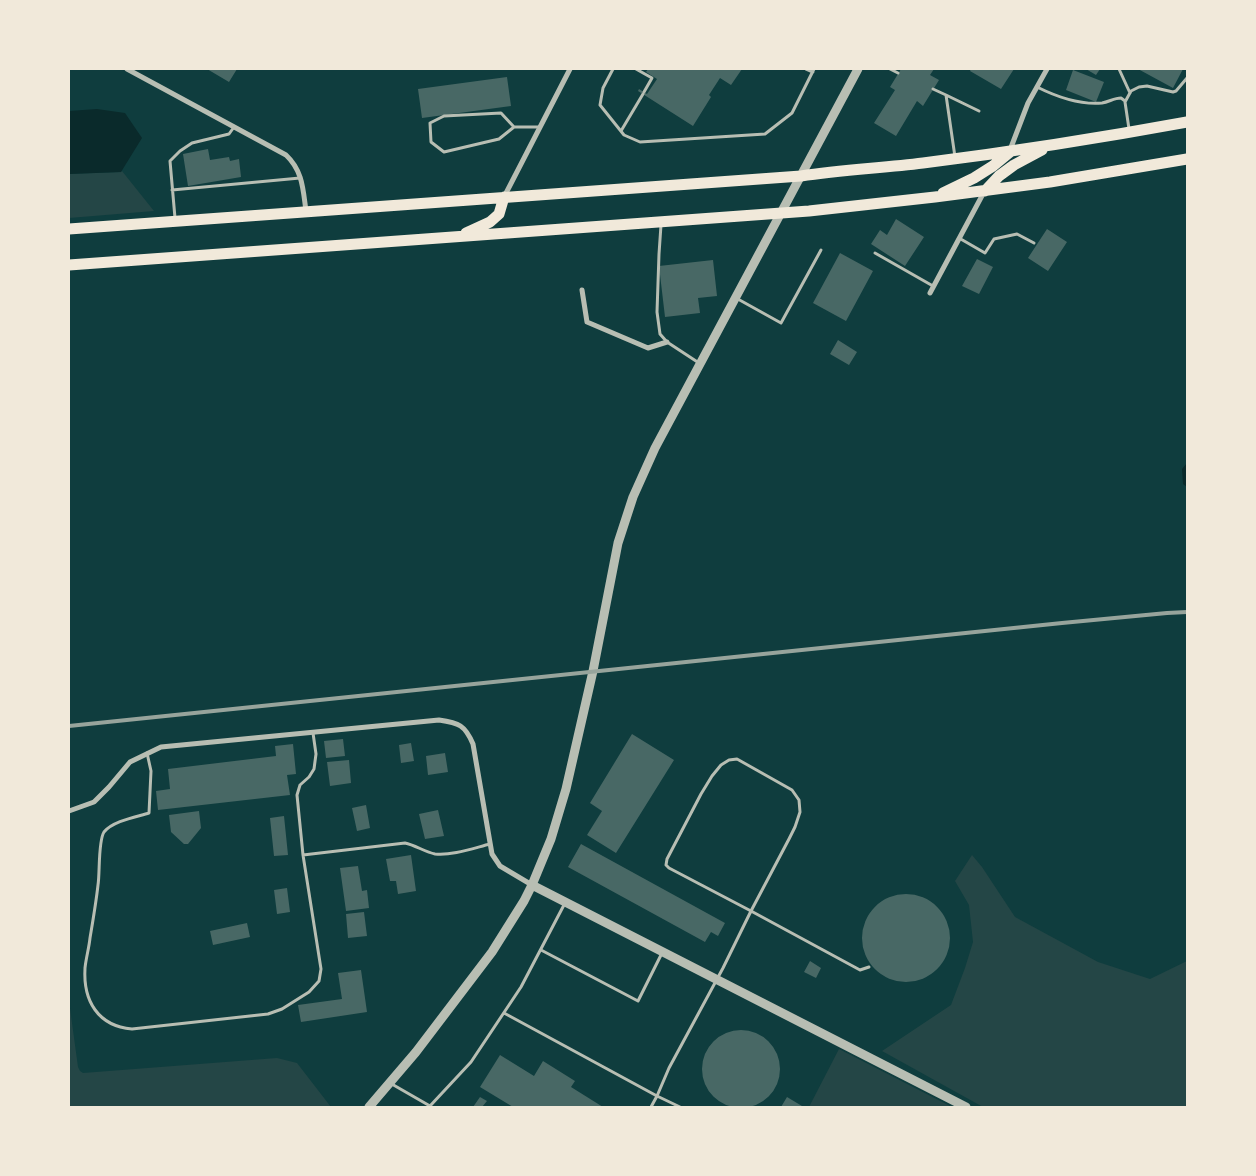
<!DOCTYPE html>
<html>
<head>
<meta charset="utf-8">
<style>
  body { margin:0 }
  #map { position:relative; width:1256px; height:1176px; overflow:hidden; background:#0f3d3e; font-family:"Noto Sans",sans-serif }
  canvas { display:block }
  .frame { position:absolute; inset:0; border:70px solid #f1e9da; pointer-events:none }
</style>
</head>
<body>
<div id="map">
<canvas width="1256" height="1176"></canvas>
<div class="frame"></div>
</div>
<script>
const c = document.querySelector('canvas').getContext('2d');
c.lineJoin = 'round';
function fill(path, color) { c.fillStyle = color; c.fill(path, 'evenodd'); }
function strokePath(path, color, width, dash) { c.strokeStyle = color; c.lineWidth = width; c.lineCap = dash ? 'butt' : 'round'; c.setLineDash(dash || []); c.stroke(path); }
fill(new Path2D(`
  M122,171l32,40 -85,7v-44l52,-2z
  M972,855l10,12 33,50 83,45 52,17 37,-18v146h-204l-101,-56 69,-46 14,-37 8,-26 -4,-37 -14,-24z
  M69,1001l9,66 2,4 3,2 194,-15 20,5 34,44h-262z
  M839,1049l113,58h-143z`), '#244646');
fill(new Path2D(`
  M97,109l28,4 17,25 -21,34 -52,2v-63z
  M1187,463v24l-4,-3 -1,-15z`), '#0a2a2b');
fill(new Path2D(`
  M207,69h30l-8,13z
  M648,69h94l-11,16 -11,-7 -11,17 2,2 -18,29 -55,-35 1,-2 8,5 10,-15 -11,-7z
  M901,69h33l-4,6 9,5 -16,26 -6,-5 -21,35 -22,-13 21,-33 -5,-3z
  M971,69h43l-13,20 -31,-18z
  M1086,69h14l-4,6z
  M1138,69h45l-10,19z
  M1073,70l31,12 -8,20 -30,-12z
  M507,77l4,29 -89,12 -4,-29z
  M208,149l2,11 19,-3 1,4 9,-2 2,18 -53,9 -5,-32z
  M896,219l28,18 -19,29 -34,-22 9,-14 7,5z
  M1047,229l20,13 -19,29 -20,-13z
  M840,253l33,18 -27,50 -33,-18z
  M977,259l16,8 -14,27 -17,-8z
  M713,260l4,36 -19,2 2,15 -35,4 -6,-51z
  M838,340l19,12 -8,13 -19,-11z
  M632,734l42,26 -58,93 -29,-18 15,-24 -12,-8z
  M343,739l2,17 -19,2 -2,-17z
  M411,743l3,18 -13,2 -2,-18z
  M293,744l3,30 -9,1 3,20 -132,15 -2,-19 14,-2 -2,-20 108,-13 -1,-10z
  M445,753l3,19 -20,3 -2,-19z
  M349,760l2,23 -21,3 -3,-24z
  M366,805l4,23 -13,3 -5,-23z
  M438,810l6,26 -19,3 -6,-25z
  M199,811l2,17 -13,16h-4l-13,-12 -2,-17z
  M284,816l4,39 -14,1 -4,-38z
  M581,844l144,79 -7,13 -7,-4 -6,10 -137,-75z
  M411,855l5,36 -18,3 -2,-13h-6l-4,-22z
  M358,866l4,25 5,-1 2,18 -23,3 -6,-43z
  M287,888l3,24 -13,2 -3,-24z
  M862 938a44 44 0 1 1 88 0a44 44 0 1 1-88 0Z
  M364,912l3,24 -19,2 -2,-24z
  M247,923l3,14 -37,8 -3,-14z
  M810,961l11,7 -5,10 -12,-6z
  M361,970l6,42 -66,10 -3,-17 44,-6 -4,-26z
  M702 1069a39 39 0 1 1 78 0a39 39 0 1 1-78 0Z
  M500,1055l34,21 9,-15 32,20 -4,6 32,20h-90l-33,-20z
  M480,1097l7,4 -5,6h-9z
  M787,1097l15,9 -1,1h-20z`), '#486865');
strokePath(new Path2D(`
  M613,69l-10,19 -3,17 24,30 16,7 125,-8 27,-21 22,-44
  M636,69l16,9 -8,14
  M806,69l7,3
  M890,69l8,4
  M1119,69l11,24
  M1037,87c20,10 42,18 65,16 7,-1 12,-5 19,-5l4,3
  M933,89l13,6
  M514,127l-13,-14 -57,3 -14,7 1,19 13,10 55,-13 15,-12h25
  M1129,129l-4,-27 6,-11 8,-4 8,-1 26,6 3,-1 11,-13
  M621,131l22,-37
  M955,157l-9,-62 33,16
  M172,190l128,-12
  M175,218l-5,-57 10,-10 12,-8 37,-9 5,-7
  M661,225l-2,29 -2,58 3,22 7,8 32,21
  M959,238l26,15 9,-14 23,-5 17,9
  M875,253l58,33
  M736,298l45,25 40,-73
  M147,753l4,18 -2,42c-13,4 -36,8 -45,19 -6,9 -4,41 -6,53 -2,18 -5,35 -8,53 -1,10 -4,20 -5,30 -2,33 13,58 47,61l136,-15 14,-5 27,-17 10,-11 2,-12 -18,-114 -6,-60 3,-10 9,-8 5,-8 2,-15 -3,-21
  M737,759l55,31 7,10 1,12 -5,15 -6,12 -38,72 -82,-43 -3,-3 1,-6 34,-65 11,-18 9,-11 8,-5z
  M303,855l102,-12c10,2 20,9 30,11 16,2 39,-6 55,-10
  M541,950l97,51 24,-48
  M504,1013l153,83 -6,11
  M390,1083l40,23 41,-44 50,-75 44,-84
  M680,1107l-23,-11 12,-28 54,-100 28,-57 109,59 9,-3`), '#b8beb3', 3);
strokePath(new Path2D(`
  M127,69l159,86c17,16 17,35 20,56
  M1010,150l18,-47 19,-34
  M504,197l66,-128
  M582,290l5,32 61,26 19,-6
  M930,293l54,-101
  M69,811l25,-9 15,-15 21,-25 31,-15 278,-27c20,3 26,5 34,24l19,110 8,12 32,19`), '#b8beb3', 5);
strokePath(new Path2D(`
  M532,885l434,222
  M369,1107l47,-55 76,-100 32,-51 8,-16 19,-46 15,-50 27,-118 25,-128 15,-46 22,-49 203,-379`), '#b8beb3', 9);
strokePath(new Path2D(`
  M985,191l14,-15 15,-11 28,-15
  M943,193l31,-15 19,-12 17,-14
  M69,229l732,-53c41,-6 81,-8 122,-13 88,-11 177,-25 264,-41
  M466,233l24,-11 9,-8 5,-17
  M69,265l740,-54 126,-14 115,-15 137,-23`), '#f1e9da', 11);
strokePath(new Path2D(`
  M69,726l993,-103 105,-10 20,-1`), '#97a49c', 4);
</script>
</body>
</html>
